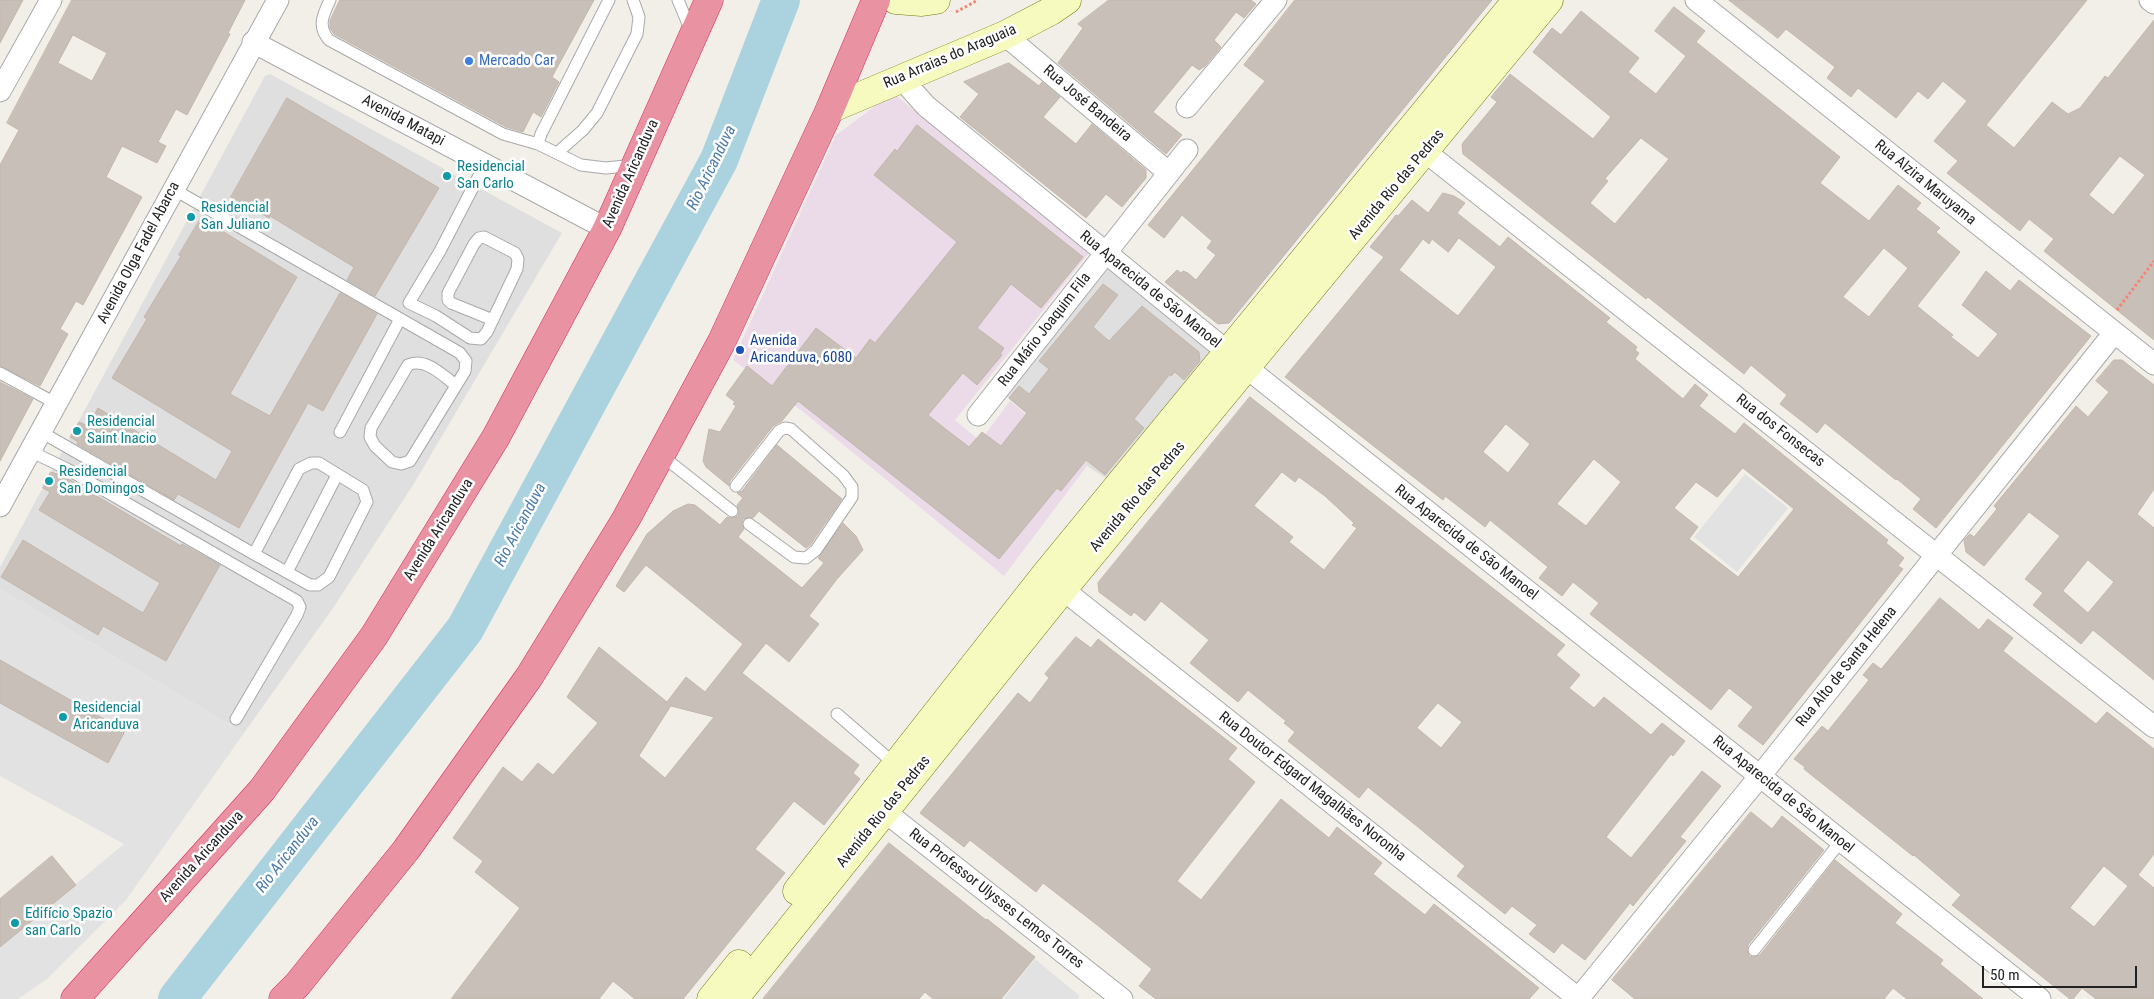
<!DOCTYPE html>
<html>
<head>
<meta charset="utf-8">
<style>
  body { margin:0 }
  #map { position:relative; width:2154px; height:999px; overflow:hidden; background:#f2efe9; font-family:"Roboto Condensed",sans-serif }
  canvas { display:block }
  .scale { position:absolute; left:1982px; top:966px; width:155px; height:22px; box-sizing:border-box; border:2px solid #222; border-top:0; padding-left:6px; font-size:15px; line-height:18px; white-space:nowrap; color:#222; -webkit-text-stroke:4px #fff; paint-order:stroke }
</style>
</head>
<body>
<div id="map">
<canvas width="2154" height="999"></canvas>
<div class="scale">50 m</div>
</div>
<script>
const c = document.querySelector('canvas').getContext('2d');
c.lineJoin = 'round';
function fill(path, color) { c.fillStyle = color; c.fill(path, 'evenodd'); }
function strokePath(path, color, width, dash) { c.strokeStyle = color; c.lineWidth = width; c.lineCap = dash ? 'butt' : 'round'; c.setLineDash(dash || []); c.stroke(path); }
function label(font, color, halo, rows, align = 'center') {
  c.font = font + ' "Roboto Condensed",sans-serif'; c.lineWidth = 5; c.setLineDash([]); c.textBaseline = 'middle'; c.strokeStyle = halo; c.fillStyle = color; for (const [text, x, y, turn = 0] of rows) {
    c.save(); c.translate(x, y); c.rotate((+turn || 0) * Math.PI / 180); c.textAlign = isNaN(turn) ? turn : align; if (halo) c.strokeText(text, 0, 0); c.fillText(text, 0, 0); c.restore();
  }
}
fill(new Path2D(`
  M270,74l292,159 -149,252 -80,123 -89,125 -244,-144v-22l265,-491z
  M1108,269l107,87 -102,127 -26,-17 -85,-73z`), '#e0dfdf');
fill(new Path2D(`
  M893,93l196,160 -134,167 25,21 30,-40 77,65 -83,110 -202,-165 -69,-51 103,-225z`), '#ebdbe8');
fill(new Path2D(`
  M1745,474l43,34 -51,64 -43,-35z
  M0,589l244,144 -118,167 -79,79 -29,20h-18v-52l124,-103 -124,-68z
  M1035,959l45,37 -3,3h-74z`), '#e2e2e2');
strokePath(new Path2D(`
  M177,999l288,-370 254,-469 62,-160`), '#aad3df', 38);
const building = new Path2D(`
  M0,0h23l-23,43z
  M72,0h173l-17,33 2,1 -43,81 -11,-6 -18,33 8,4 -9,17 -35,-17 -16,31 36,20 -59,108 -7,-4 -16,28 8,5 -28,52 -40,-20v-201l19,-35 -12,-7zM73,35l34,18 -15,28 -34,-18z
  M340,0h254l-42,77 7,5 -18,35 -8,-5 -10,20 -17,-5 -172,-93 -4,-6v-7z
  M1109,0h142l5,4 -12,14 -8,-6 -22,28 7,7 -16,19 -6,4 -7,-5 -39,47 29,23 -16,19 -108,-91 25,-35 -5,-4z
  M1295,0h197l-263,323 -11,1 -53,-42 12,-12 4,3 2,-2 5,2 8,7 20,-25 -9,-7 5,-7 -30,-26 -18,23 -16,-13 117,-144 -21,-16z
  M1729,0h358l-101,125 28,23 38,-46 16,12 12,-6 25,-32 3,2 46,-58v320l-110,-89 10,-12 -25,-20 -9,12 -73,-58 11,-12 -24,-20 33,-40 -24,-20 -15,18 -10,-8 -22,27 -38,-30 -7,9 -24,-19 8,-11 -49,-38 -8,9zM2120,156l25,19 -32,40 -24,-20z
  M1674,7l31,24 -9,11 144,115 -20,26 49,38 29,-36 23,18 -5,6 24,19 -4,4 24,20 -43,54 36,29 -2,2 27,21 20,-24 -36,-29 24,-34 24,20 9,-11 72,56 -155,192 -23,-19 8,-10 -24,-20 -1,1 -71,-57 -8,10 -37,-29 7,-9 -36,-30 -7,9 -96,-77 -2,2 -183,-145 -1,-10 35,-42 -6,-5 19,-23 83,65 18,-22 -78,-65 19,-24 9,7 20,-24 58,47 -11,14 28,22 30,-38 -31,-25zM1641,138l28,21 -54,65 -25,-21 18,-22 -3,-2zM1884,248l24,20 -39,49 -26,-20z
  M1009,63l30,23 3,-4 18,15 -17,20 33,27 16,-20 54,46v8l-24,29 -16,-13 -20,24 -126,-101 19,-23 -15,-12z
  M287,98l152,90 -64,108 -28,-16 7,-13 -84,-51 -1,2 -38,-21z
  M917,125l166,132 -42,51 -30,-24 -34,44 27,20 -4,6 2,1 -25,30 -14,-12 -35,42 15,12 26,20 13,-15 19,14 26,-33 -18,-15 10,-12 10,8 20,-25 -10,-8 64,-77 15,11 -25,32 16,14 33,-35 57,46 1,9 -16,19 -9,-8 -4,4 -1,-2 -36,45 10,9 -39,47 -19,-15 -25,31 -4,-3 -58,71 -201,-158 -16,20 -9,5 -43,55 -1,5 -23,-19 -3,-6 6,-32 11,3 16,-26 -3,-2 2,-2 -9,-7 21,-29 25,20 44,-58 40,30 14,-19 5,4 82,-101 -83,-67 21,-26 2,2z
  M1443,193l11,3 11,7 -8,10 43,34 8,-10 102,81 -4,4 31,25 -2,3 4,3 -4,6 48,40 12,-15 13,11 -9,11 36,28 9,-11 144,117 -2,3 18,15 -6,8 5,3 -140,176 -25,-19 15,-19 -24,-19 -18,22 -121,-96 9,-11 -26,-21 -11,14 -23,-18 9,-11 -58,-47 -5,7 -40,-31 -2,4 -158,-123 99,-120 -14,-10 26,-32 2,1 14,-16 16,13zM1459,238l37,29 -38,49 -59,-46 24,-31 6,5 3,-5 16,13zM1506,424l24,20 -22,29 -25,-21zM1594,459l27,23 -35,44 -29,-22zM1743,468l51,41 -56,68 -49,-38 9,-12 -24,-19 22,-26 21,15z
  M201,218l96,59 -67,117 40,22 70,-123 37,21 -54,97 -15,-8 -69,125 -61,-34 -4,6 -97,-56 1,-2 -8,-5 9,-15 9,4 10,-18 118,72 16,-29 -120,-73 35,-59 -3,-2 37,-61 -2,-1z
  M2114,360h8l32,25v104l-17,25 17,14v152l-61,-50 -12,14 -48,-39 10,-12 -18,-14 35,-43 -31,-24 -45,54 -18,-14 -2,-12 6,-6 4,3 23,-28 -3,-3 82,-100 12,11 21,-25 -13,-11zM2088,560l26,22 -26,31 -25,-22z
  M0,382l33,17 -33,62z
  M1250,397l315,248 -9,10 24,20 -11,13 25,20 10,-11 47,38 11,-12 23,18 -12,15 -2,-2 -65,83 25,21 71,-87 19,15 -41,51 6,4 -53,65 -3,-3 -45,57 -23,-17 -8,10 -25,-19 8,-9 -25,-19 -7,8 -48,-38 8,-10 -47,-39 -50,-40 -9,11 -71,-57 7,-9 -11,-9 2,-2 -38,-31 -10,12 -48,-39 19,-23 -48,-39 -16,20 -11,-9 -3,4 -32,-24 -1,-9zM1282,472l13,10 4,-5 26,19 29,27 -2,2 5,3 -33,42 -35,-28 4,-5 -39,-31zM1438,703l24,19 -21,26 -24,-20z
  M777,445l65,54 -32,46 -4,3 -47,-37 -6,7 -4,-1 -6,2 -1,5 2,5 -6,8 64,51 22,-25 -6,-5 25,-35 13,13 7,14 -26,29 -28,37 10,8 -30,38 -23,-19 -24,30 117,92 -6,8 7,6 -36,46 -30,-24 -39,48 30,24 -102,126h-48l-22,-18 -14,18h-148l69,-91 -45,-36 8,-11 -30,-23 50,-71 19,15 16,-19 15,12 45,-52 -31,-26 32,-50 68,55 19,-25 19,15 38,-48 -97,-79 -22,27 -8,-6 31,-52 26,-23 15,-7 7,1 25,20 7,-8 4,1 7,-2 1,-4 -2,-7 6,-7 -6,-5 5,-2zM671,706l43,11 -49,61 -26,-22z
  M51,472l12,4 118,70 1,-2 38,21 -54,96 -63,-35 -5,9 -97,-58 22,-37 120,73 17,-30 -121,-73 11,-18 -7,-4z
  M1940,598l39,32 9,-11 25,19 -10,13 93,73 11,-12 47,37v105l-16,21 16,13v111h-58l-14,-11 -9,11h-3l-118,-94 9,-10 -47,-40 -1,1 -109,-87 1,-2 -11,-8 28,-33 6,5 41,-51 -6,-5 10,-12 8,6zM2104,866l24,20 -34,41 -24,-19z
  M1076,637l15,11 7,-9 139,109 -9,11 27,23 -78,99 24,19 80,-101 48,39 8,-11 45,36 -9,11 52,41 9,-11 105,84 -10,11h-373l-17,-13 13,-17 -56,-45 -53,-41 -7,9 -66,-52 -6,7 -44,-34 98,-120 12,10 19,-25 -4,-4z
  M0,660l125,71 -17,32 -108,-60z
  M1751,812l21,17 10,-13 42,34 -76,95 -1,4 2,7 4,1 7,-2 75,-95 67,54 -7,9 48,37 -3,4 43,35h-76l-14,-11 -9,11h-249l-23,-19z
  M889,843l97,77 1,-1 48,38 -34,42h-68l-8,-7 -6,7h-156z
  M52,856l24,29 -76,62v-48z`);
fill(building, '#c7bfb8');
strokePath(building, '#c4b6ab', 1);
const lane = new Path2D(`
  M330,0c-7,15 -13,26 -1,40l174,94 35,10 43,21 25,3 28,-3
  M678,0l13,31
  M538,144l3,-10 68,-134
  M557,153l26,-23 14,-17 40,-79 2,-17 -6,-17
  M485,164l-45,87 -31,52 27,13 34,22 11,1 6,-7 30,-63 1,-10 -3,-6 -31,-16 -5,1 -5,6 -26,49v7l3,3 42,17
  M173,189l287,164 6,8 -1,10 -55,90 -9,3 -9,-2 -17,-16 -5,-9 1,-9 37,-63c17,-8 34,10 48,20
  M0,373l57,31
  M41,432l213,122 45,-85 12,-6h8l44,27 4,12 -38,75 -11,8h-8l-56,-31
  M340,432l60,-113
  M30,451l37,18 230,132 3,6 -3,8 -61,104
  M661,455l71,56
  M736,486l43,-55 6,-3 6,1 52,46 9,12v10l-36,53 -10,8 -12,-1 -45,-33
  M287,572l50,-97
  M837,714l60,52
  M1754,950l87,-109`);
const street = new Path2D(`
  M1696,0l458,364
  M2150,0l4,3
  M1005,35l164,138
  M253,42l354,187
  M901,78l25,28 331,270 783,623
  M0,91l51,-91
  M1187,107l89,-107
  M1413,142l741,585
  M978,415l209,-265
  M0,506l278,-506
  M1051,580l528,419
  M874,803l248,196
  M1578,999l182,-223 354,-443`);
const secondary = new Path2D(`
  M896,0l26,2 14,-2
  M830,109l175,-74 46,-24 16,-11
  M797,891l248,-316 472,-575
  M711,999l28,-35
  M734,999l329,-410 486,-589`);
const highway = new Path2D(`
  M75,999l187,-209 112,-154 122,-199 111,-208 102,-229
  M283,999l14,-14 109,-135 123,-173 97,-158 95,-176 109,-234 46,-109`);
strokePath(lane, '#a9a9a9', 13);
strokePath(street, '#a9a9a9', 23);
strokePath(secondary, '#707d05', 29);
strokePath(highway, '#dc2a67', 29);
strokePath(new Path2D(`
  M956,12l22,-12
  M2117,310l37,-49`), '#fa8072', 3, [2.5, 2.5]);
strokePath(lane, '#fff', 11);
strokePath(street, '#fff', 21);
strokePath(secondary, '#f7fabf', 28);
strokePath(highway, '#e892a2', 28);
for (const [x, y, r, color] of [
  [469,61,5,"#3f7fe0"],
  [447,176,5,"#0f9aa8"],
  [191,217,5,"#0f9aa8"],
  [740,350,5,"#1a4fb4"],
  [77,431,5,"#0f9aa8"],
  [49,481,5,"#0f9aa8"],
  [63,717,5,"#0f9aa8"],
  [15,923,5,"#0f9aa8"]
]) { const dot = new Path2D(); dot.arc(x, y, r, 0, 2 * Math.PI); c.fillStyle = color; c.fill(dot); strokePath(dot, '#fff', 2); }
label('15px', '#222', '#fff', [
  ["Rua Arraias do Araguaia",950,57,-23],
  ["Rua José Bandeira",1087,104,40],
  ["Avenida Matapi",403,121,28],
  ["Avenida Aricanduva",631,174,-66],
  ["Rua Alzira Maruyama",1925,183,39],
  ["Avenida Rio das Pedras",1397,185,-50],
  ["Avenida Olga Fadel Abarca",139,253,-62],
  ["Rua Aparecida de São Manoel",1150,290,39],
  ["Rua Mário Joaquim Fila",1045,330,-52],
  ["Rua dos Fonsecas",1780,431,38],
  ["Avenida Rio das Pedras",1138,497,-50],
  ["Avenida Aricanduva",439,530,-58],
  ["Rua Aparecida de São Manoel",1466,543,38],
  ["Rua Alto de Santa Helena",1847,667,-51],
  ["Rua Doutor Edgard Magalhães Noronha",1312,787,38],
  ["Rua Aparecida de São Manoel",1783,795,39],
  ["Avenida Rio das Pedras",884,812,-51],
  ["Avenida Aricanduva",202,857,-48],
  ["Rua Professor Ulysses Lemos Torres",996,899,38]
]);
label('15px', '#366cbe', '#fff', [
  ["Mercado Car",479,61]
], 'left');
label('15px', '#0d838f', '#fff', [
  ["Residencial",457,167],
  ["San Carlo",457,184],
  ["Residencial",201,208],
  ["San Juliano",201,225],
  ["Residencial",87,422],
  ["Saint Inacio",87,439],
  ["Residencial",59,472],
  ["San Domingos",59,489],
  ["Residencial",73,708],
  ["Aricanduva",73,725],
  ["Edifício Spazio",25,914],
  ["san Carlo",25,931]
], 'left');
label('15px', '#164399', '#fff', [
  ["Avenida",750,341],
  ["Aricanduva, 6080",750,358]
], 'left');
label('italic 16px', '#4a7aab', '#fff', [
  ["Rio Aricanduva",712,168,-64],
  ["Rio Aricanduva",521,525,-62],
  ["Rio Aricanduva",288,855,-52]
]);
</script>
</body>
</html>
